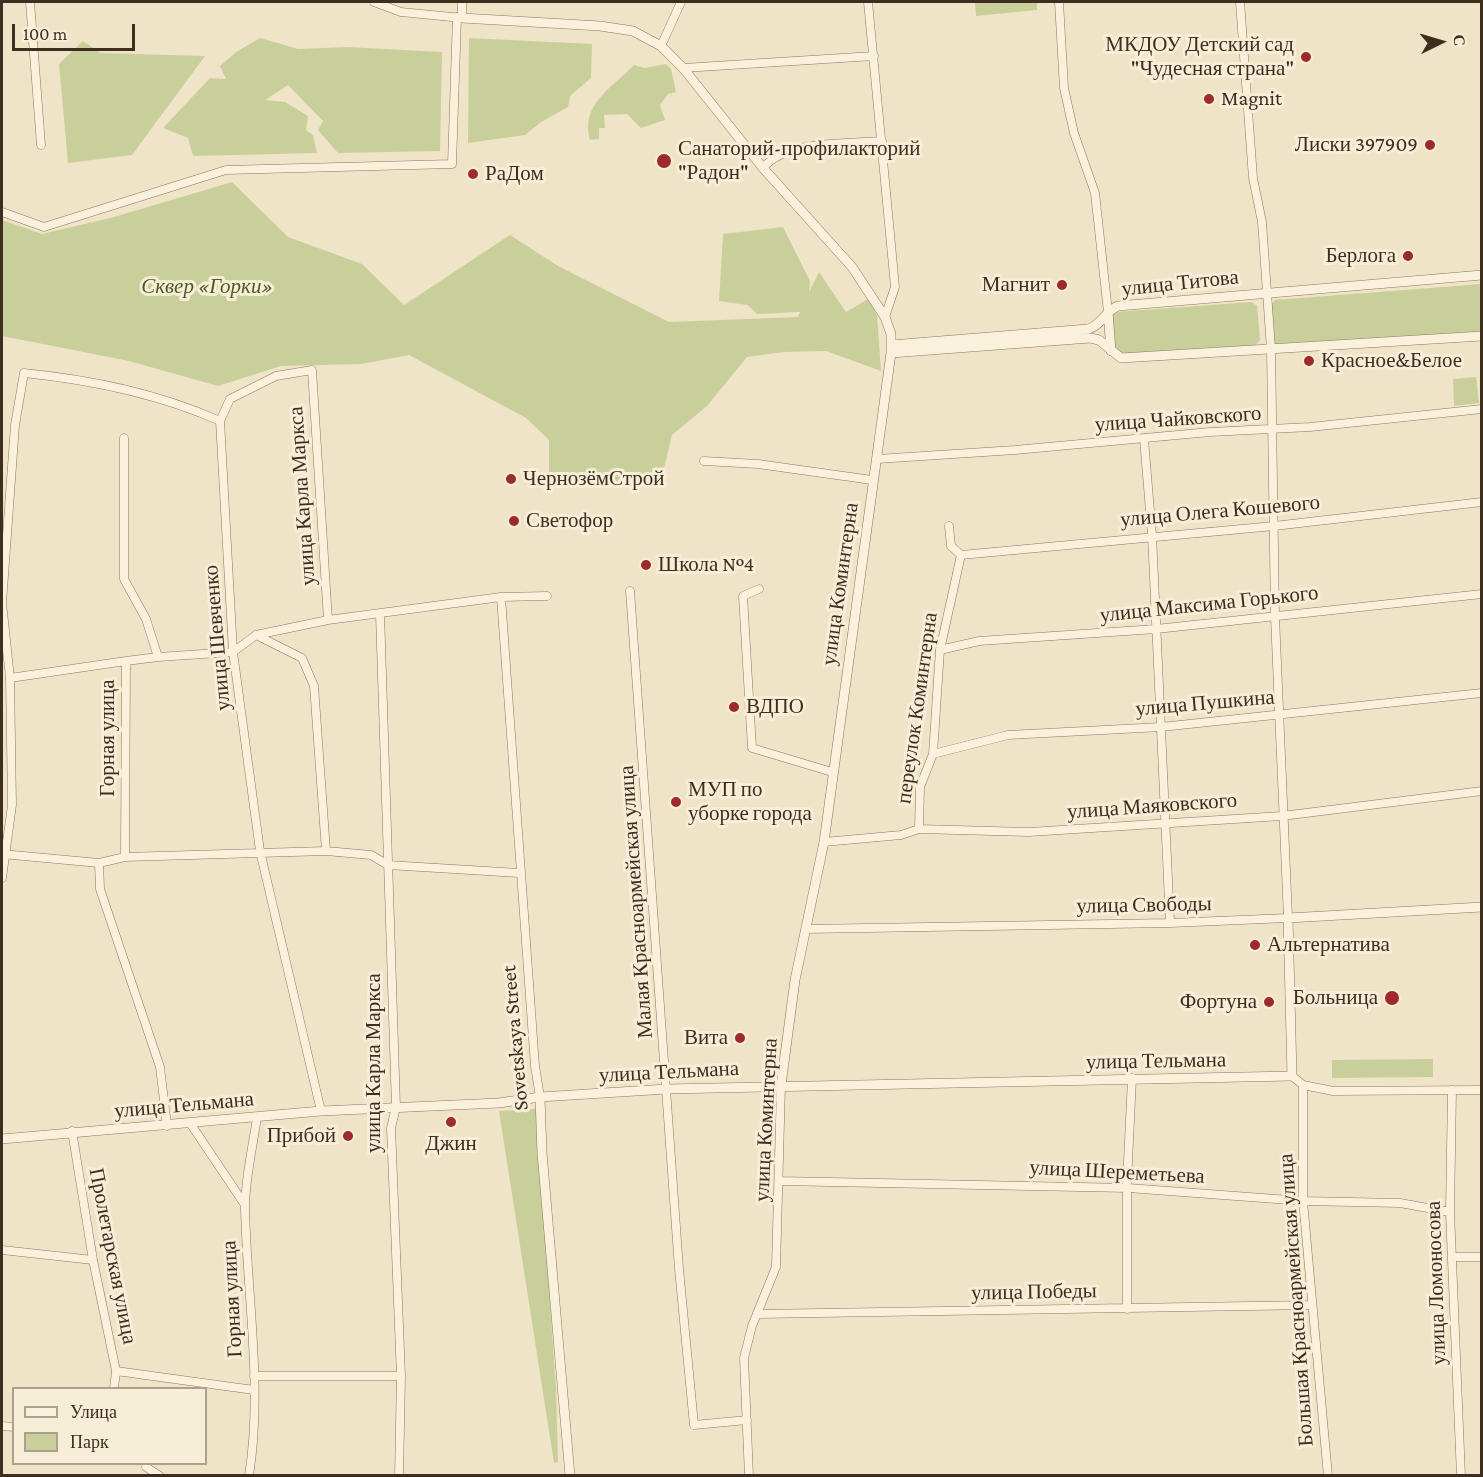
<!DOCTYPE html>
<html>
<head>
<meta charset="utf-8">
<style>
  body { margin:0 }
  #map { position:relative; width:1483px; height:1477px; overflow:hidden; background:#f0e4c8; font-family:"Crimson Pro",serif }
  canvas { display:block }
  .frame { position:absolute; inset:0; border:3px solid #3d2e20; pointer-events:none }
  .legend { position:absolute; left:12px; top:1387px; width:195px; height:78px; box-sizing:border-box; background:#f7eed8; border:2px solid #ada18e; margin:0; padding:8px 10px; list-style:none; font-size:18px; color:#3d2e20 }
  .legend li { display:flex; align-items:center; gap:12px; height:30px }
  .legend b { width:30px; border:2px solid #ada18e }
  .north { position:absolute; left:1411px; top:12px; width:60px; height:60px; -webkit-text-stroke:4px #f7eed8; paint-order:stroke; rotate:85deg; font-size:16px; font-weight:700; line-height:24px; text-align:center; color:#3d2e20 }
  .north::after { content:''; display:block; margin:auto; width:21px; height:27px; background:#3d2e20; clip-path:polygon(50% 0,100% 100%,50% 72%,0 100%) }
  .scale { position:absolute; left:12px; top:24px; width:123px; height:27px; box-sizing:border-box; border:3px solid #3d2e20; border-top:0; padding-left:8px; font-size:18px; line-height:21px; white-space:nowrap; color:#3d2e20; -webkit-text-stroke:4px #f7eed8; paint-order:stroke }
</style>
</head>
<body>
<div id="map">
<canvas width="1483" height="1477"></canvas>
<div class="frame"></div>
<ul class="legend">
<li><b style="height:8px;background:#faf1dc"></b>Улица</li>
<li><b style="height:16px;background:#c9cf9b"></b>Парк</li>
</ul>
<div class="north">С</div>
<div class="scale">100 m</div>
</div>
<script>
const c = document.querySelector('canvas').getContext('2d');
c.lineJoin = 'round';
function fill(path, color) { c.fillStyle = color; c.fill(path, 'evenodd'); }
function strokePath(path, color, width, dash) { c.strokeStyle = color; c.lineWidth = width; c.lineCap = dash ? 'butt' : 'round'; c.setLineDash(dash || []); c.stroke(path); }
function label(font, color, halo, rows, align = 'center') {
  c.font = font + ' "Crimson Pro",serif'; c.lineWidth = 6; c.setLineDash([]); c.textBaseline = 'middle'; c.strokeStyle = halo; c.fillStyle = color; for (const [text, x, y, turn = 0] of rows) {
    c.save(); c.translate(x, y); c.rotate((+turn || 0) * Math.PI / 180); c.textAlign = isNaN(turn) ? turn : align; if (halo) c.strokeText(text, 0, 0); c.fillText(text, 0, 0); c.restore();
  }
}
fill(new Path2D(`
  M975,2h62v8l-61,6z
  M260,38l38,11 49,-2 95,5 -2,99 -102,2 -20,-23 5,-9 -35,-36 -23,15 20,2 23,14 -2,14 7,5 4,18 -124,3 -5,-18 -25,-10 47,-50 16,1 -6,-13 16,-14z
  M469,38l123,6 -1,34 -21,18 -2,11 -27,15 -16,13 -57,8z
  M83,41l18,12 104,3 -73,99 -64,8 -9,-99z
  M666,64l5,5 5,23 -8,2 -8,11 5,15 -24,8 -14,-14 -23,1 1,13h-6v11l-9,1c-10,-36 22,-52 44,-75l11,3z
  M232,182l56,55 74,27 42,41 106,-70 48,31 111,56 129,-5 2,-5 -43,2 -10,-9 -28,-4 4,-67 60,-7 27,54 -1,11 10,-20 27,40 22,-13 9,16 4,56 -55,-20 -42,1 -37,5 -40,49 -35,29 -11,46 -54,5 -58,-8v-38l-23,-22 -117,-63 -48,9 -80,2 -63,20 -89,-25 -127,-25v-116l40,14 72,-17z
  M1481,284v49l-205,13 -2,-2 -3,-39 4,-5z
  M1252,302l5,4 3,34 -6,7 -130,7 -10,-5 -4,-34 6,-3z
  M1476,377l3,26 -25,3 -1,-27z
  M1433,1059v18l-101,1v-18z
  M536,1109l20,279 2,74 -4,1 -55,-352z`), '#c9cf9b');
const minor = new Path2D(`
  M30,2l11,143
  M374,2l27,10 61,6v-16
  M868,2l27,285 -10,30
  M1059,2l5,86 10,45 21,60 13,119
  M661,46l20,-44
  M683,68l191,-12
  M763,168c23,-28 84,-24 119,-27
  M2,212l42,15 182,-57 226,-6 5,-147
  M124,438v141l22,40 12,38 -32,4 -1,196 -26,6 1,26 60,178 7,59
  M1144,439l8,96 18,388
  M877,459l138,-9 195,-18 100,-5 172,-18
  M704,461l54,3 114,16
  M961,555l313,-29 208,-24
  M759,589l-16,7 9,152 80,24
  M630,591l49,678 15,156 53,-5
  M501,597l34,469 5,31
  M380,614l16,493 -5,21 10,248 -2,100
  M256,635l46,23 12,28 12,165
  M940,650l39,-9 177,-12 326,-35
  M158,657l75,-5 23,-17 72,-15 173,-23 46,-1
  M10,678l116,-17
  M933,754l75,-19 153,-8 321,-34
  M919,829l1,-42 13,-33 7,-104 21,-95 -10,-9 -2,-20
  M824,842l77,-7 18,-6 110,3 253,-16 200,-25
  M2,854l97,9
  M125,857l201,-6 45,4 17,10 131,8
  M2,878l10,-73 -2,-127 -8,-75 13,-178 9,-52c68,7 133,20 196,48
  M806,929l364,-6 118,-5 -13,-301 -4,-268 -9,-127 -9,-44 -13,-176
  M1292,1076l11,9 30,6 149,-1
  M1303,1085v116l25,275
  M1452,1090l-2,122 11,264
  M321,1111l-61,-260 -27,-199 -13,-231 10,-22 46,-23 36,-6 16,250
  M190,1123l55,82
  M72,1131l21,129 23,111 -2,17
  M780,1181l348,7 175,13 97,2 50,9
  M2,1250l91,10
  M1452,1257h30
  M1127,1309v-126l5,-105
  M758,1314l554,-9
  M116,1371l138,19
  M254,1376h147
  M2,1426l12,1
  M146,1467l14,9
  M249,1476c14,-89 -2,-179 -4,-268 0,-29 8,-62 12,-91
  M749,1476l-5,-118 8,-32 24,-59 5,-182`);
const tertiary = new Path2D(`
  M462,18l138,8 33,5 28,15 22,22 80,100 89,99 33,50 6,17v19l-67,489 -29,138 -14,105
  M1108,312l3,39
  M891,345l197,-16c13,-3 17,-18 30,-23l364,-31
  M891,353l199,-15 9,2 22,18 361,-22
  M540,1097l2,56 28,323
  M2,1139l319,-28 178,-8 41,-6 127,-8 625,-13 -4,-158 194,-11`);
strokePath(minor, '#8d765c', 9);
strokePath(tertiary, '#8d765c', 10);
strokePath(minor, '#faf1dc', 8);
strokePath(tertiary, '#faf1dc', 9);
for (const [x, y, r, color] of [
  [1306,57,6,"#9e2a2b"],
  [1209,99,6,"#9e2a2b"],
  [1430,145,6,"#9e2a2b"],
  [664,161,8,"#9e2a2b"],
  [473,174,6,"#9e2a2b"],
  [1408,256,6,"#9e2a2b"],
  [1062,285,6,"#9e2a2b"],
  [1309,361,6,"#9e2a2b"],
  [511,479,6,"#9e2a2b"],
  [514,521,6,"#9e2a2b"],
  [646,565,6,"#9e2a2b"],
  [734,707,6,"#9e2a2b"],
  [676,802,6,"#9e2a2b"],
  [1255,945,6,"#9e2a2b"],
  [1392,998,8,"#9e2a2b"],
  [1269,1002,6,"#9e2a2b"],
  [740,1038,6,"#9e2a2b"],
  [451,1122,6,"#9e2a2b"],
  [348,1136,6,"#9e2a2b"]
]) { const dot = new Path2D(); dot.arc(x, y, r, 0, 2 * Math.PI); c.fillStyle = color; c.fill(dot); strokePath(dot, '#f7eed8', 2); }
label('21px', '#3d2e20', '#f7eed8', [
  ["МКДОУ Детский сад",1294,45,"right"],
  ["\"Чудесная страна\"",1294,69,"right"],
  ["Magnit",1221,99],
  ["Лиски 397909",1418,145,"right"],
  ["Санаторий-профилакторий",678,149],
  ["\"Радон\"",678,173],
  ["РаДом",485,174],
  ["Берлога",1396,256,"right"],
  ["Магнит",1050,285,"right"],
  ["Красное&Белое",1321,361],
  ["ЧернозёмСтрой",523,479],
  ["Светофор",526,521],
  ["Школа №4",658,565],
  ["ВДПО",746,707],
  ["МУП по",688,790],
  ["уборке города",688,814],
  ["Альтернатива",1267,945],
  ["Больница",1378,998,"right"],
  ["Фортуна",1257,1002,"right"],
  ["Вита",728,1038,"right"],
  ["Прибой",336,1136,"right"],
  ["Джин",451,1144,"center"]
], 'left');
label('21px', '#3d2e20', '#f7eed8', [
  ["улица Титова",1180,283,-6],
  ["улица Чайковского",1178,419,-4],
  ["улица Карла Маркса",302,496,-94],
  ["улица Олега Кошевого",1220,511,-5],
  ["улица Коминтерна",840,584,-82],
  ["улица Максима Горького",1209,604,-6],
  ["улица Шевченко",217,638,-95],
  ["улица Пушкина",1205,703,-5],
  ["переулок Коминтерна",917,708,-82],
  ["Горная улица",108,738,-90],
  ["улица Маяковского",1152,806,-4],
  ["Малая Красноармейская улица",636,902,-94],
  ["улица Свободы",1144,905,-1],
  ["Sovetskaya Street",515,1038,-95],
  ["улица Тельмана",1156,1061,-1],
  ["улица Карла Маркса",374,1063,-90],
  ["улица Тельмана",669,1072,-3],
  ["улица Тельмана",184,1105,-5],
  ["улица Коминтерна",766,1120,-87],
  ["улица Шереметьева",1117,1172,3],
  ["Пролетарская улица",113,1256,79],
  ["улица Ломоносова",1436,1283,-92],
  ["улица Победы",1034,1292,-1],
  ["Горная улица",232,1299,-93],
  ["Большая Красноармейская улица",1296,1300,-94]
]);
label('italic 21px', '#4d5a26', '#f7eed8', [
  ["Сквер «Горки»",207,287]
]);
</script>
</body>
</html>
